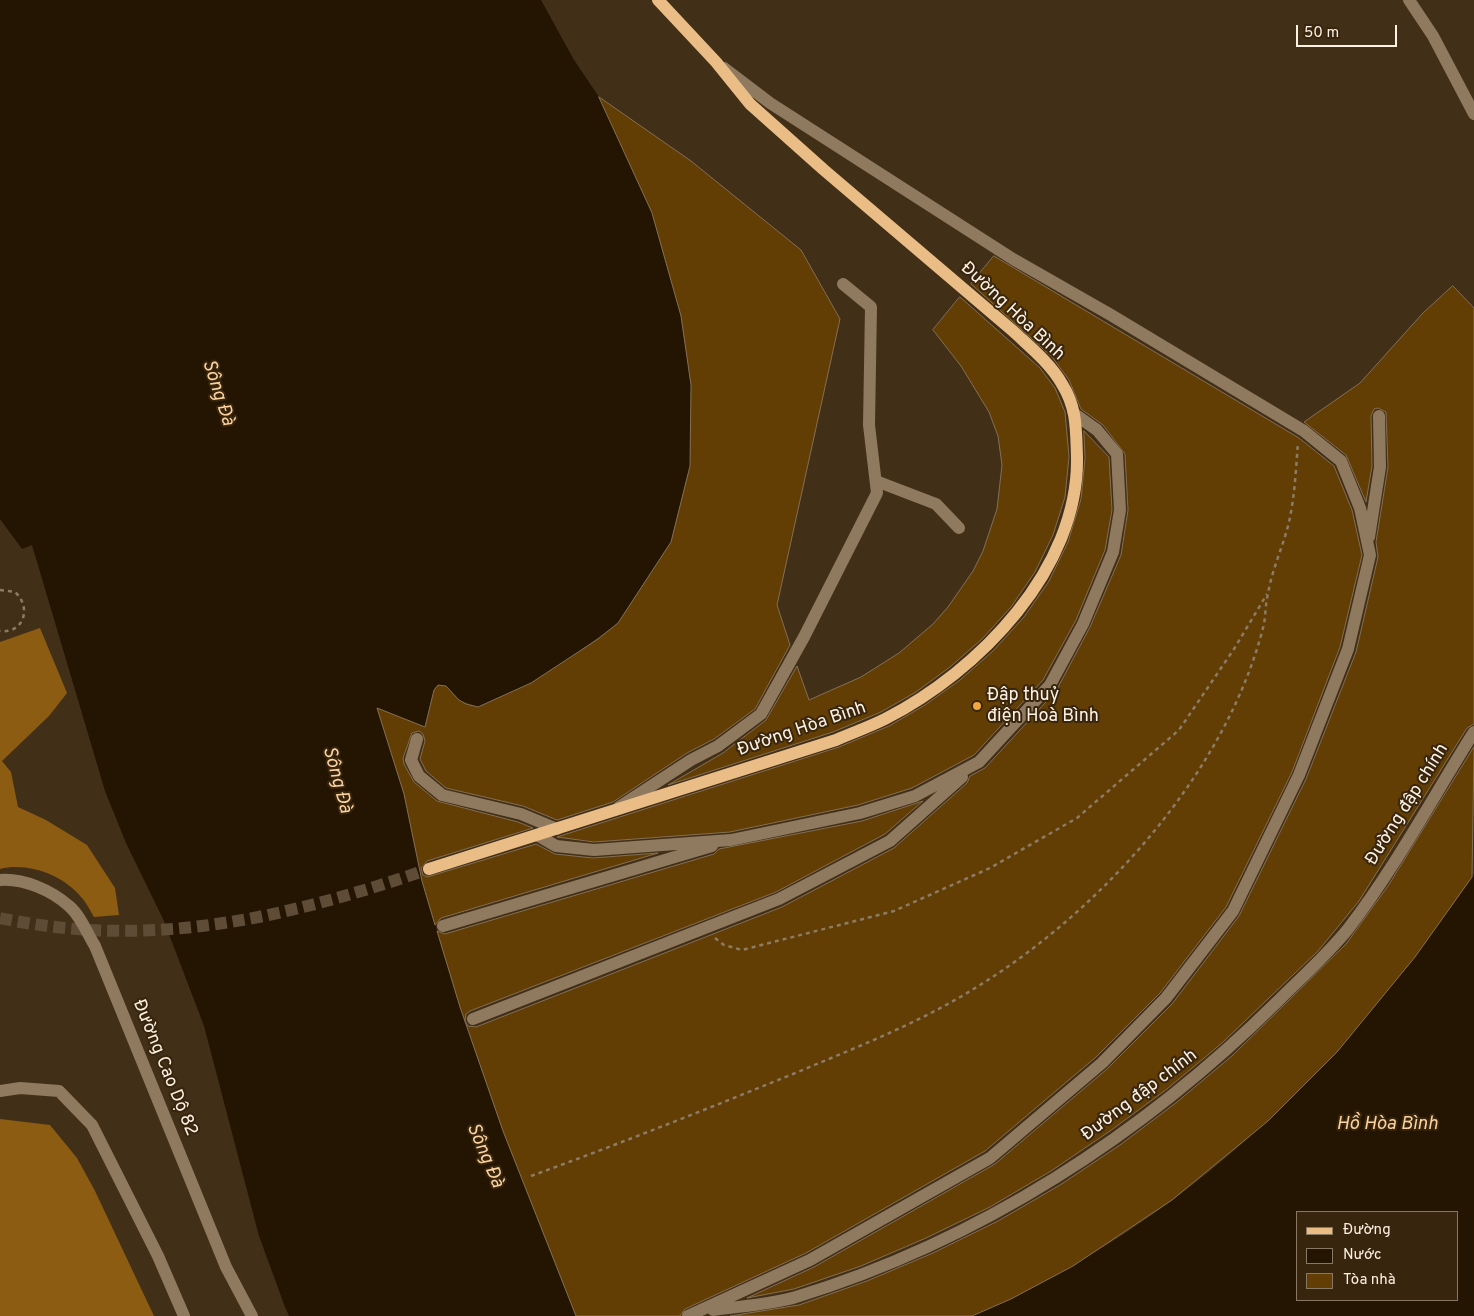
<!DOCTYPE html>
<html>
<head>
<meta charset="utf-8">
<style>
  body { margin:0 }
  #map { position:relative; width:1474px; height:1316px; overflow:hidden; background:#422f17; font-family:Overpass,sans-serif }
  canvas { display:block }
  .legend { position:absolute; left:1296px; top:1211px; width:162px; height:90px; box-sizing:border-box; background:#38250d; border:1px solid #877763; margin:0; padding:6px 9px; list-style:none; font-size:15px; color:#fdf1e3 }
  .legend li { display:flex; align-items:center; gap:10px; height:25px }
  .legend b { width:25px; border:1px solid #877763 }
  .scale { position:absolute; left:1296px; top:25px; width:101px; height:22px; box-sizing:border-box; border:2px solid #fdf1e3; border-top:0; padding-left:6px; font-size:15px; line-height:18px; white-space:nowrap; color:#fdf1e3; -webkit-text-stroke:4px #38250d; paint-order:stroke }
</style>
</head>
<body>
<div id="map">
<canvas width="1474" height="1316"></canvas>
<ul class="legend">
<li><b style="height:6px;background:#eabd86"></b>Đường</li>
<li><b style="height:14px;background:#241402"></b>Nước</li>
<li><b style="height:14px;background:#623e04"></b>Tòa nhà</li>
</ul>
<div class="scale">50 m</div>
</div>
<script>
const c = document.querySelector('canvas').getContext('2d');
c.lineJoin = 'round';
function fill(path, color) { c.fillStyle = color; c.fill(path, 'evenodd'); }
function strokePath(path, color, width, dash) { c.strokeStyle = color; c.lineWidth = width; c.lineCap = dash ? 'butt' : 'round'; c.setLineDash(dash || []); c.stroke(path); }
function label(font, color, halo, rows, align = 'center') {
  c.font = font + ' Overpass,sans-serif'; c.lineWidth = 4; c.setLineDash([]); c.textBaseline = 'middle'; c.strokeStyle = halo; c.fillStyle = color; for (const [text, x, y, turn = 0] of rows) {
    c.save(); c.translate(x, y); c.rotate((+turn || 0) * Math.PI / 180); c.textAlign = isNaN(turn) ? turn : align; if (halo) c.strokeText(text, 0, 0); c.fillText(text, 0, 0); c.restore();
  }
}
fill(new Path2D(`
  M40,628l27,65 -18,23 -47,45 9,11 7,35 28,13 41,25 28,43 4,27 -25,2c-4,-7 -8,-15 -13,-20 -18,-22 -53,-35 -81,-28v-227z
  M0,1119l50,6 27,33 18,33 59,125h-154z`), '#8c5c12');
fill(new Path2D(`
  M0,0h541l33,60 25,37 53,116 29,103 10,69 -1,81 -19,76 -53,81 -62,45 -25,15 -53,24 -19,-7 -14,-14 -7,-1 -4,5 -9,37 -47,-19 26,86 18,87 38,126 43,124 73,185h-287l-4,-9 -26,-71 -55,-210 -40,-105 -38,-78 -21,-52 -73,-246 -10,4 -22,-30z
  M1474,874v442h-502c218,-95 369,-248 502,-442zM1298,1212h160v88h-160z`), '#241402');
const building = new Path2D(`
  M599,97l92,64 110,89 39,69 -63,286 13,40 -35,64 -41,30 -27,14 -74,49 -56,18 -34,-14 -77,-18 -20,-17 -6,-12 5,-18 -2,-7 -4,-3 -7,2 -9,25 1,6 10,18 23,19 81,21 15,6 -106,33 -6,7 2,7 4,2 109,-33 19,10 38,4 65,-5 -217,65 -6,7 -13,-44 -18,-87 -27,-86 48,19 9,-37 4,-5 8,1 13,14 7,4 12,3 53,-24 67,-44 20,-16 53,-81 19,-76 1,-81 -10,-69 -29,-103z
  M994,256l305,182 35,28 18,44 10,45 -22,92 -48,125 -66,135 -66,86 -64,64 -111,94 -179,102 -121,56 -5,7h-104l-73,-185 -43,-124 -23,-76 8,3 269,-80 5,-5 143,-28 61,-20 -38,33 -109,58 -306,119 -4,3 -1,7 3,5 8,1 306,-120 112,-59 73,-65 3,-7 15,-8 71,-77 34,-64 31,-72 7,-45 -3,-56 -22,-29 -22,-16 -12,-29 -17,-23 -81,-73z
  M1453,286l21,22v416l-7,4 -108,173 -41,50 -96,92 -55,46 -57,42 -59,40 -61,36 -64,31 -65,28 -67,23 -47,9 67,-31 181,-103 112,-95 65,-65 67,-88 67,-137 50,-127 22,-95 -2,-15 12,-75 -2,-55 -8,-4 -4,1 -3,7 1,50 -6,36 -20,-47 -42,-33 56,-39 63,-70z
  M960,297l80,71 15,20 10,24 4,45 -4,40 -12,38 -18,37 -24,35 -29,32 -32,28 -34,25 -35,20 -48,20 -165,53 55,-32 43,-33 31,-54 12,34 52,-23 38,-24 34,-29 15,-17 25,-36 10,-20 14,-42 5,-44 -4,-29 -9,-24 -28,-46 -28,-36z
  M1084,431l25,26 3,53 -7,40 -29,70 -33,60 -69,75 -62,33 -54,17 -128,27 -136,10 -37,-5 282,-90 50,-21 36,-21 35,-25 33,-29 31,-34 25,-36 19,-39 13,-43 4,-41z
  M1474,747l-2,130 -57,80 -78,95 -69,69 -96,79 -99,66 -62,33 -39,17h-242l69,-11 68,-24 66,-28 65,-32 62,-36 60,-40 57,-43 56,-47 113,-111 42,-58z`);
fill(building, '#623e04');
strokePath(building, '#846f55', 1);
strokePath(new Path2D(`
  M0,918c151,32 287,0 429,-49`), '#5e4c36', 12, [12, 6]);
strokePath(new Path2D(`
  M0,590l15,2c17,15 9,42 -15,39
  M715,938l9,7 18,5 152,-39 96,-43 87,-50 102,-88 55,-81 33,-55
  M531,1176c88,-32 176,-67 262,-102 64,-27 129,-52 187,-89 124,-77 246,-214 283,-357 3,-11 2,-23 5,-34 4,-26 17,-51 22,-77 5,-24 6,-50 8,-74`), '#8b7b67', 2.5, [4, 4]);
strokePath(new Path2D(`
  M1409,0l24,36 41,78
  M876,481l60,23 23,24
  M1369,537l11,-70 -1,-51
  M417,739l-6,21 8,16 23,19 79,19 36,15
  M619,807l72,-47 27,-14 43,-32 43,-77 73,-144 -8,-68 2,-118 -28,-23
  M537,835l19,11 38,4 137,-10 129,-27 55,-17 64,-34 71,-77 33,-61 30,-72 7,-42 -3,-56 -20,-24 -21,-15
  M0,880c23,-2 51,10 69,26 11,9 18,27 26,40l131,321 26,49
  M443,926l269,-80
  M473,1019l306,-120 111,-58 72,-64
  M0,1091l20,-3 39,3 33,34 66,131 26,60
  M713,1310c27,-4 57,-5 83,-13 183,-56 348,-163 483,-297 23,-23 49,-46 69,-71 47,-61 85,-132 126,-197
  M688,1316l122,-56 180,-102 112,-95 64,-65 67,-87 66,-136 49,-126 22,-94 -10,-47 -19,-47 -37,-30 -193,-116 -98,-56 -243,-156 -46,-35`), '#8f795f', 12);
strokePath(new Path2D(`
  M429,869l407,-129c16,-7 33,-13 49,-21 94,-48 194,-150 192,-262 -1,-28 0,-49 -15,-73 -12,-21 -32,-37 -49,-53l-189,-161 -74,-66 -34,-42 -58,-62`), '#eabd86', 12);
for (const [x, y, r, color] of [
  [977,706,5,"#f0a63e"]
]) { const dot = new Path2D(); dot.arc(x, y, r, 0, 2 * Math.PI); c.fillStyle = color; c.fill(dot); strokePath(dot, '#38250d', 2); }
label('18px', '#fdf1e3', '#38250d', [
  ["Đường Hòa Bình",1012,312,43],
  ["Đường Hòa Bình",802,730,-19],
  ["Đường đập chính",1408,805,-58],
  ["Đường Cao Dộ 82",164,1068,68],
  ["Đường đập chính",1140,1096,-37]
]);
label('18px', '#fdf1e3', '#38250d', [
  ["Đập thuỷ",987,696],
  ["điện Hoà Bình",987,717]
], 'left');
label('italic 19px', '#fcd2a0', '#38250d', [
  ["Sông Đà",217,393,72],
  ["Sông Đà",336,780,75],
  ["Hồ Hòa Bình",1387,1125],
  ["Sông Đà",484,1156,67]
]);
</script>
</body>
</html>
